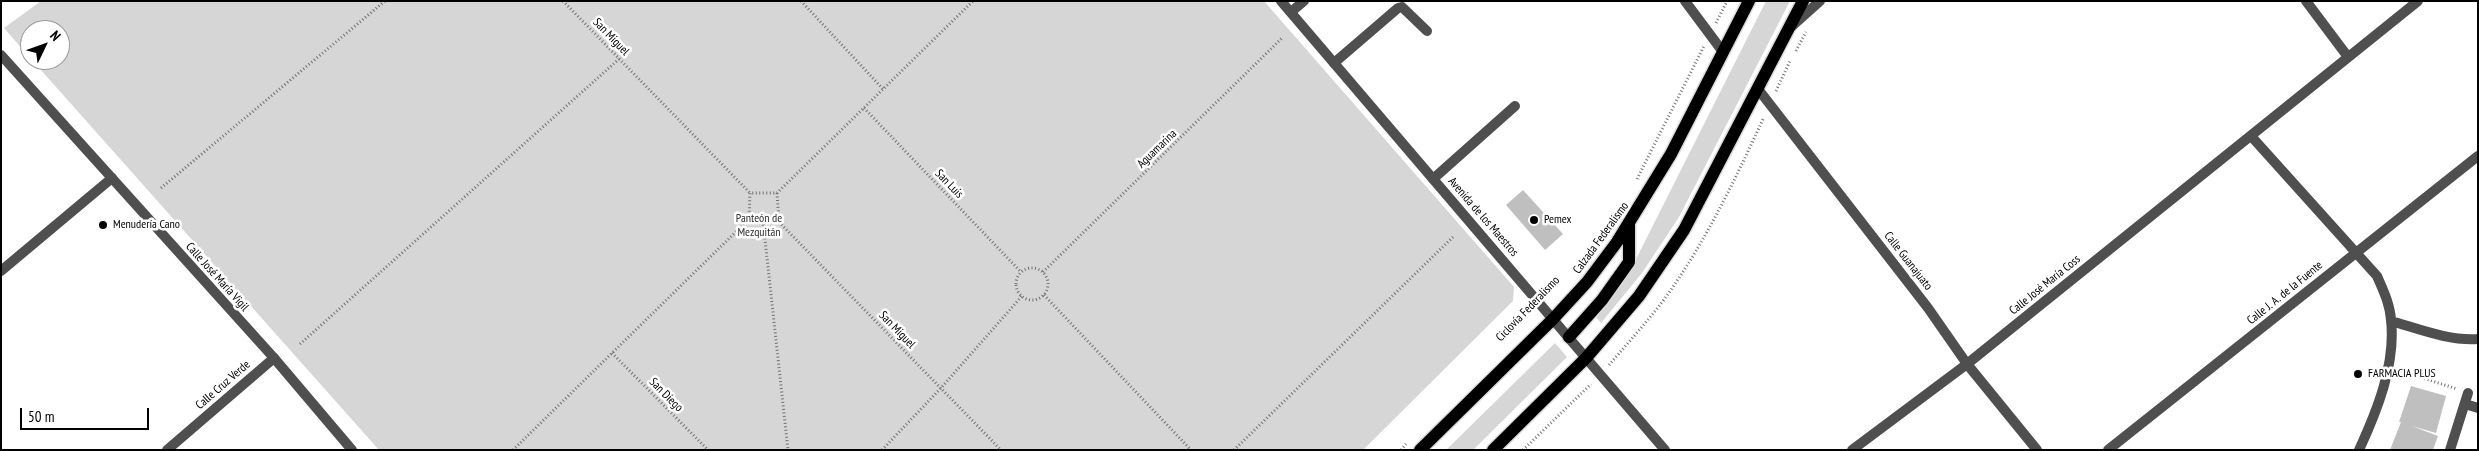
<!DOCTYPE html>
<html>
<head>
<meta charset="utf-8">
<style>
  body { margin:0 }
  #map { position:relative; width:2479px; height:451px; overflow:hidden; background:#fff; font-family:"PT Sans Narrow",sans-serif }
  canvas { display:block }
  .frame { position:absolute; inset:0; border:2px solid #000; pointer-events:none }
  .north { position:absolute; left:20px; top:20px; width:50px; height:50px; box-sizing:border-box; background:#fff; border:1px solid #999; border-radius:50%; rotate:48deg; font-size:14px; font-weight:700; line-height:20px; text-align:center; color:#000 }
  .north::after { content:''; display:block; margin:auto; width:18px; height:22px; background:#000; clip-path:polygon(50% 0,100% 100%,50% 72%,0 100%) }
  .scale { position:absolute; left:20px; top:408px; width:129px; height:22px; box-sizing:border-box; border:2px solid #000; border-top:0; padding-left:6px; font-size:15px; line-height:18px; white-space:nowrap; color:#000; -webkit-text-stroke:4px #fff; paint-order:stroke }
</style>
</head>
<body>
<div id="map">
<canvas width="2479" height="451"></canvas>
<div class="frame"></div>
<div class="north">N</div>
<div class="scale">50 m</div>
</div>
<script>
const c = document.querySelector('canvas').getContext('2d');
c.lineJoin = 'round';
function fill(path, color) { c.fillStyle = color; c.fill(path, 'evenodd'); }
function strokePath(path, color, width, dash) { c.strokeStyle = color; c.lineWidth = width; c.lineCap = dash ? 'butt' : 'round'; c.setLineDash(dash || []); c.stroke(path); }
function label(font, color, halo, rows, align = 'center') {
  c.font = font + ' "PT Sans Narrow",sans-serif'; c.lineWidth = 5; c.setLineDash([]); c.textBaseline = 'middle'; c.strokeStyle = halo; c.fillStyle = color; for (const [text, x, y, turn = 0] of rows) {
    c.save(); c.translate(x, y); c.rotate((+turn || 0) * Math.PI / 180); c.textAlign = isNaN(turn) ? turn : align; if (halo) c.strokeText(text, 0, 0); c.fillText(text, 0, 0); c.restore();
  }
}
fill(new Path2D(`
  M41,1h1223l250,286 -1,14 -150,149h-984l-347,-390h28v-30h-30v28l-26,-30z
  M1766,1h24l-111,216 -37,56 -41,50 -7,-8 38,-48z
  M1555,343l12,14 -94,93h-27z`), '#d6d6d6');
fill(new Path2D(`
  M1523,190l40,44 -18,16 -39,-45z
  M2411,386l35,10 -10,37 -24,-7 26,10 -5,14h-43l11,-28h-2z`), '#bfbfbf');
const primary = new Path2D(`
  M1569,337l33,-37 27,-38v-38
  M1420,450l133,-131 34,-37 30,-40 54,-88 78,-153
  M1493,450l93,-92 53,-62 45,-66 119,-229`);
strokePath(primary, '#dbdbdb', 15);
strokePath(new Path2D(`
  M563,1l187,192
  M801,1l82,88
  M1716,23l11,-22
  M1796,51l10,-19
  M1776,91l14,-30
  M864,108l157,164
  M1637,179l67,-133
  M161,188l224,-187
  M777,193l2,29 -30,-3 1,-26h27l196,-192
  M763,221l25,229
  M779,222l222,228
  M1016 284a16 16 0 1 1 32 0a16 16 0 1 1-32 0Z
  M1043,272l239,-234
  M1044,295l147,155
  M300,344l319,-285
  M612,353l96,97
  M1609,365c18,-21 37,-42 54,-64 41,-56 72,-121 101,-184
  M2401,371l56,18
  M513,450l236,-231
  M882,450l59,-62 81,-92
  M1234,450l220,-214
  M1401,450l5,-6
  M1523,450l68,-66`), '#717171', 3, [1, 2.5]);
strokePath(new Path2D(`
  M1334,63l64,-55 4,-1 25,24
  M1433,179l82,-73`), '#4f4f4f', 10);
strokePath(new Path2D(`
  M1685,1l38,51
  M2306,1l42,56
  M1291,12l13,-11
  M1792,26l28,-25
  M1758,89l170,219 39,56 70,86
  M2251,136l126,140c6,14 13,28 14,44 5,44 -14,91 -32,130
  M1,271l111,-93
  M2391,321c28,8 58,20 87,18
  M1586,358l79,92
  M2465,404l13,4
  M167,450l107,-92
  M1852,450l115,-86 451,-363
  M2108,450l370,-294
  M2450,450l18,-57`), '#4f4f4f', 10);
strokePath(new Path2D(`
  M1281,1l305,357
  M1,55l273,303 78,92`), '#4f4f4f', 10);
strokePath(primary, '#000', 12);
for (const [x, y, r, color] of [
  [1534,220,5,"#000"],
  [103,225,5,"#000"],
  [2358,374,5,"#000"]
]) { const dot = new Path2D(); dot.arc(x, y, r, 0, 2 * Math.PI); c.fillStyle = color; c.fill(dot); strokePath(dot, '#fff', 2); }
label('12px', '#000', '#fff', [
  ["San Miguel",611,37,46],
  ["Aguamarina",1157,149,-44],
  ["San Luis",949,184,46],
  ["Avenida de los Maestros",1483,217,49],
  ["Calzada Federalismo",1601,238,-54],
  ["Calle Guanajuato",1908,261,52],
  ["Calle José María Vigil",217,277,48],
  ["Calle José María Coss",2045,285,-39],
  ["Calle J. A. de la Fuente",2285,293,-39],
  ["Ciclovía Federalismo",1528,309,-46],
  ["San Miguel",897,330,46],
  ["Calle Cruz Verde",223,385,-41],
  ["San Diego",666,395,45]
]);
label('12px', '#2d2d2d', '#fff', [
  ["Panteón de",759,219],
  ["Mezquitán",759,233]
]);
label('12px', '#000', '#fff', [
  ["Pemex",1544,220],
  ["Menudería Cano",113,225],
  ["FARMACIA PLUS",2368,374]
], 'left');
</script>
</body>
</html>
